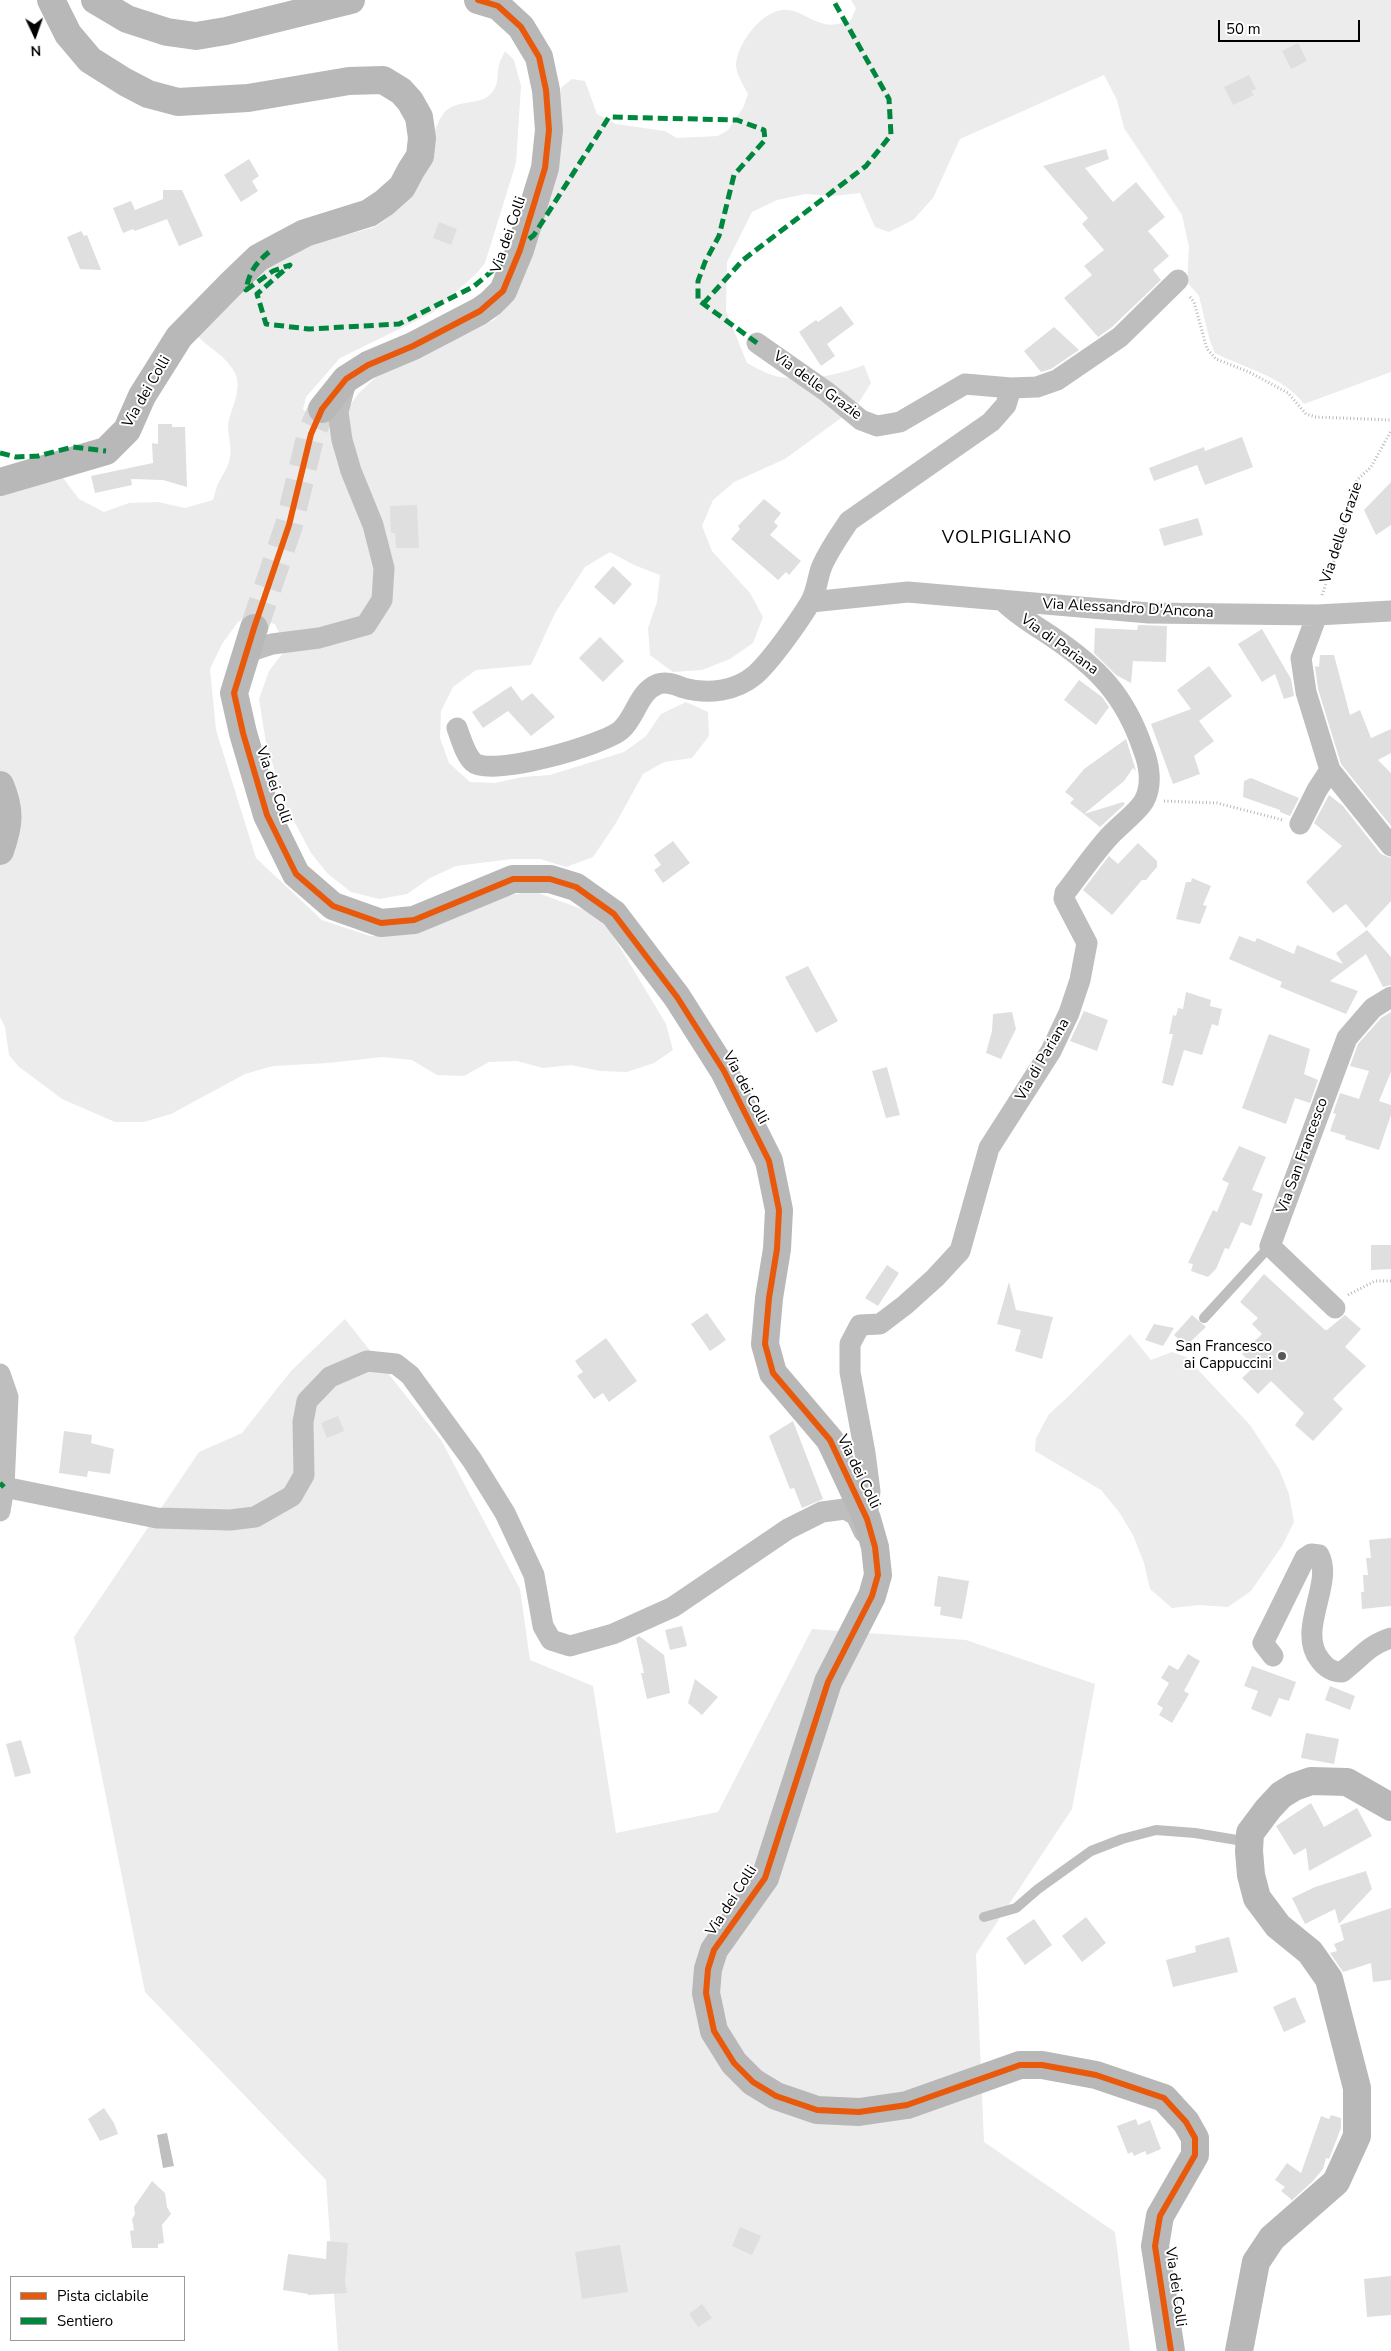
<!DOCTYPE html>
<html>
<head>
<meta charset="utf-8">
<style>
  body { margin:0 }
  #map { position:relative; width:1391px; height:2351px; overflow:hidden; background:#fff; font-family:"Nunito Sans",sans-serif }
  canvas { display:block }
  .legend { position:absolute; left:10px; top:2276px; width:175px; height:65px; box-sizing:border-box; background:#fff; border:1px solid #999; margin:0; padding:6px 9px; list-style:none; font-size:15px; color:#000 }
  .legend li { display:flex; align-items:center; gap:10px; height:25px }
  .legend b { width:25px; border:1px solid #999 }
  .north { position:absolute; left:10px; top:10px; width:50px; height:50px; -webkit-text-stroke:4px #fff; paint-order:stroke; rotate:177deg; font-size:14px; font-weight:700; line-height:20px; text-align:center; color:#000 }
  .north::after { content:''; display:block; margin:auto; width:18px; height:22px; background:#000; clip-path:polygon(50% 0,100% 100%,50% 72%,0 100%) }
  .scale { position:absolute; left:1218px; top:20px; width:142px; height:22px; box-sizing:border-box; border:2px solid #000; border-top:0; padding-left:6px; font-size:15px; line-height:18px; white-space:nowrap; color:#000; -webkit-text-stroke:4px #fff; paint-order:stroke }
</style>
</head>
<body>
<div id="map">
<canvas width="1391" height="2351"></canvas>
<ul class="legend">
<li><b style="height:6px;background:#e8590c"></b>Pista ciclabile</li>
<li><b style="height:6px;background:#00873e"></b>Sentiero</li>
</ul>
<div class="north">N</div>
<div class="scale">50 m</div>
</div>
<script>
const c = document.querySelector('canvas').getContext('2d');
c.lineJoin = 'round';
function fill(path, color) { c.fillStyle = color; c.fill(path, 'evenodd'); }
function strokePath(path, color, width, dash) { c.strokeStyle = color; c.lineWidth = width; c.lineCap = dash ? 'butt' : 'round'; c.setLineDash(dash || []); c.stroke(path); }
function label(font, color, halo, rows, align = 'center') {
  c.font = font + ' "Nunito Sans",sans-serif'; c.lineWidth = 4; c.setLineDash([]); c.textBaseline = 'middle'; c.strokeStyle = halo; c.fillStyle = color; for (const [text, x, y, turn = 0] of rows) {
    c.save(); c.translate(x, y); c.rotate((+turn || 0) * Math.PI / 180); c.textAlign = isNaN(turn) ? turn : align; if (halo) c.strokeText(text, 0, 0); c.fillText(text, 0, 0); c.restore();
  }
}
fill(new Path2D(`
  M851,0h540v372l-87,32c-21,-28 -58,-35 -89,-51l-5,-12 -11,-45 -12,-14 2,-35 -7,-32 -58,-87 -7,-28 -13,-25 -144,64 -27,59 -20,22 -24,12 -14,-5 -15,-34 -27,3 -28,-2 -28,6 -25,12 -25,50 -1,49 21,52c8,4 16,9 25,12 28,9 66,0 92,-10l7,18 -15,24 -71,52 -51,23 -21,18 -11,26 10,25 38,42 13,24 -10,26 -23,16 -28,11 -29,2 -23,-17 -2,-27 9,-26 3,-27 -26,-10 -24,-13 -25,15 -30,46 -24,52 -55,5 -23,17 -12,24 -1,27 9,25 21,19 25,1 27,-6 28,-2 74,-23 22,-16 15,-22 25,-12 22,10 1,24 -17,22 -28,4 -21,12 -27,49 -23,34 -27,10 -26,-8h-28l-56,7 -26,12 -23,16 -28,5 -28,-7 -23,-18 -17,-21 -26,-49 -19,-61 -7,-44 10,-28 17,-22 -11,-25 -29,-7 -8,5 -16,22 -12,25 6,61 40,128 66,62 48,16 27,-1 88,-35 48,-9 54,20 22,18 57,95 7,26 -19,13 -27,9 -27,-1 -29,-6 -28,3 -26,-7 -28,1 -25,14 -27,-1 -25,-15 -29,-3 -55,6 -55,3 -28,8 -74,40 -27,8h-29l-53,-23 -44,-33 -9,-11 -4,-28 -5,-10v-522l63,-17 16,21 25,13 25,-9 29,-1 27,6 28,-8c2,-6 3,-13 6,-18 4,-8 10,-16 11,-25 2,-10 -2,-20 -2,-31 2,-17 15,-35 7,-53 -9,-18 -28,-25 -41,-41l89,-81 89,-23c31,-15 47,-47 57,-78 4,-12 7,-26 14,-36 13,-17 39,-6 50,-23 6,-8 4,-17 6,-26 1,-5 4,-9 6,-14l9,9 7,26 -5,77 -31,100 -8,10 -45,40 -92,45 -34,39 -3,12 10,10 20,3 11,-8 14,-20 19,-18 117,-56 14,-18 53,-214 11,-9 13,2 12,33 19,10 49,7 12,7 41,-2 10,-6 15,-22 5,-14c-4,-8 -12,-20 -12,-29 1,-22 28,-58 52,-55 13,1 24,12 37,14 8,2 18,-1 26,-4l5,-12z
  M345,1319l96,121 79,149 10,71 63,26 23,147 102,-21 94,-183 154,11 129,44 -23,125 -96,145 8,188 131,90 15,119h-792l-12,-171 -181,-188 -71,-355 125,-185 43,-19 49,-62z
  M1130,1334l21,26 21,-8 14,5 64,68 29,44 10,25 5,28 -12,24 -31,45 -23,16 -29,-2 -27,3 -22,-19 -6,-26 -11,-28 -14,-23 -18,-22 -66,-39 1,-13 13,-24 20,-18z`), '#ececec');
fill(new Path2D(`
  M167,2133l7,33 -11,2 -6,-33z`), '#bfbfbf');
fill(new Path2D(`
  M1298,43l9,18 -16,8 -9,-18z
  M1249,75l7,14 -5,2 3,4 -21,10 -9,-18z
  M1106,149l3,10 -24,9 28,34 23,-20 29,35 -17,14 21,25 -16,14 8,10 -49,47 -14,10 -34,-39 28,-23 -8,-9 20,-16 -22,-26 6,-6 -45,-52z
  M249,159l10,17 -7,5 6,10 -17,11 -17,-27z
  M163,190h19l21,46 -24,10 -12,-27 -32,12 -2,-2 -10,4 -10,-25 18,-7 4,9 28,-11z
  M439,222l18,7 -6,16 -18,-7z
  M81,231l3,5 3,-1 14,35 -21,-1 -13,-32z
  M841,306l13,18 -27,20 8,12 -14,10 -22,-34 17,-12 2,2z
  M1054,327l25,23 -28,19 -10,3 -17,-21z
  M158,424h14v3h13l2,60 -24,-7 -32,-1 1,6 -37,8 -4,-17 62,-13 -1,-20 6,1z
  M1242,437l11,30 -48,18 -8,-20 -43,16 -5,-13 55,-21 1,4z
  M1391,482v43l-15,10 -12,-25z
  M764,499l17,14 -7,9 4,4 -8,9 31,26 -12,14 -3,-3 -8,8 -47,-41 9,-10 -2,-3z
  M417,505l2,43h-23l-1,-15h-4l-1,-27z
  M1198,518l5,17 -39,11 -5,-17z
  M613,566l19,18 -18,21 -20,-18z
  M1138,625l29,1 -1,36 -33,-1 -2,22 -15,-8 -22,-22 1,-25 42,2z
  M1262,629l29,50 3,17 -10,3 -9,-25 -13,8 -24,-38z
  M600,637l24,24 -21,21 -24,-24z
  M1320,655h14l16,60 10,-5 11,28 20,-9v24l-13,7 13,13v53l-50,-62 -23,-75 -3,-23 4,1z
  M1209,666l23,30 -33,25 15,20 -20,15 6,18 -27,10 -22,-60 40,-15 -14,-19z
  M1079,680l23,17 7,10 -13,18 -32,-25z
  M511,686l11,15 10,-8 23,24 -24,19 -23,-25 -25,17 -11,-16z
  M1126,739l10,32 -3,-3 -9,13 -40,33 39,-12 2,2 -25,23 -30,-24 4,-4 -9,-7 19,-23z
  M1251,778l48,20 -9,18 -10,-4v-2l-37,-13 1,-16z
  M1329,795l14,11 38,48 10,4v43l-25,27 -20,-24 -13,9 -27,-31 36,-36 -28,-23z
  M673,841l17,22 -27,20 -9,-13 7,-5 -7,-10z
  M1138,843l19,18v6l-11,13h-4l-30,35 -29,-25 26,-34 9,8z
  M1192,878l19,8 -8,19 4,1 -7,18 -24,-5 10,-37h5z
  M1367,930l24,27v28l-8,2 -17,-33 -36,27 28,10 -12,23 -66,-27 2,-5 -53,-23 10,-23 16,6 2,-4 37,16 3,-9 46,19 -7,-11z
  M808,966l30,55 -22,12 -31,-56z
  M1186,992l25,8 -1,6 12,3 -4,17 -6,-2 -10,31 -18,-5 -11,36 -11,-3 11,-49h-4l4,-19 3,1 2,-8 5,1z
  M1084,1011l24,9 -11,31 -27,-10z
  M1012,1012l4,17 -15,30 -15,-6 6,-22 1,-17z
  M1391,1012v60l-12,29 12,4v10l-12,35 -34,-11 1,-3 -16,-5 6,-17 -3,-1 7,-20 19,6 10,-28 -19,-5 8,-22 23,-26z
  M1269,1034l41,15 -6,25 14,6 -8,23 -15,-5 -9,26 -44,-16z
  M887,1067l13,48 -14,3 -14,-47z
  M1239,1146l27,11 -14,33 11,4 -12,32 -10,-4 -12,27 -4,-1 -9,21 -8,8 -17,-6 2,-7 -5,-1 25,-53 4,2 12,-29 -7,-3z
  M1371,1245h20v24l-20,1z
  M887,1265l12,8 -21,33 -13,-8z
  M1264,1274l61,56h2l18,-15 16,14 -16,18 21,19 -33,33 10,10 -30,32 -18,-16 9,-12 -33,-32 -13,13 -16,-16 13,-12 -13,-12 20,-20 -10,-10 6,-6 -18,-16z
  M1009,1282l7,28 37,7 -11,42 -27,-8 6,-21 -24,-6z
  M707,1313l19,27 -16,11 -19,-27z
  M1192,1315l14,12 -20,19 -12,-11z
  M1154,1324l20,4 -11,18 -18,-6z
  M606,1338l31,43 -28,21 -6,-9 -9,6 -17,-23 6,-4 -8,-11z
  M338,1416l6,15 -17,7 -6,-15z
  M793,1421l30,78 -21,9 -8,-20 -4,1 -21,-53z
  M64,1431l28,4 -1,8 23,6 -4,25 -22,-3 -1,6 -28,-4z
  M1391,1538v68l-29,3 -1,-17h3l-1,-17h5l-2,-17h5l-2,-18z
  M938,1576l31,5 -7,38 -22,-4 1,-8 -7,-1z
  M682,1626l5,20 -17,4 -5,-20z
  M639,1636l25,19 6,38 -23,6 -6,-26h3l-8,-35z
  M1188,1654l12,7 -16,30 5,3 -17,29 -13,-8 4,-7 -6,-4 12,-21 -8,-5 8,-13 9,5z
  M1252,1666l44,16 -7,19 -10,-3 -8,19 -20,-8 7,-18 -14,-5z
  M695,1679l23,18 -16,18 -14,-12z
  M1330,1686l25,10 -5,14 -25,-10z
  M1306,1733l33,6 -5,25 -33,-6z
  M21,1740l10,33 -16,4 -9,-33z
  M1311,1803l13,24 33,-19 15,28 -63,35 -3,-23 -12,7 -18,-29z
  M1366,1871l6,18 -33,35 -4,-15 -30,15 -13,-26 23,-11z
  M1391,1908v72l-18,2 -2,-19 -28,9 -13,-19 7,-2 -3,-7 10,-4 -4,-15z
  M1086,1917l20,26 -24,19 -20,-26z
  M1034,1919l18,26 -27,20 -19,-27z
  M1229,1937l9,35 -65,15 -7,-27 30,-8 -1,-6z
  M1295,1997l11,25 -22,10 -11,-25z
  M104,2108l10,15 4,11 -18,7 -12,-22z
  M1331,2115l10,3v10l-12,31 -3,-1 -3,11 -11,13 -21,19v-2l-10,-8 4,-4 -10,-7 12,-17 14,10 20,-57 8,3z
  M1136,2119l2,6 12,-5 11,29 -14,6 -2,-4 -11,5 -2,-4 -4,2 -11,-28z
  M152,2181l13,12 2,14 4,7 -9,11 2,18 -6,1v4h-26l-2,-17 4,-1 -2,-11 3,-5 -1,-7z
  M740,2227l21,9 -9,19 -20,-9z
  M327,2241l21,2 -3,38 2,12 -39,2v-1l-25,-4 5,-36 38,5z
  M620,2245l8,47 -46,7 -7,-47z
  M1391,2276v39l-24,2 -3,-38z
  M702,2304l10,14 -14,9 -9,-13z`), '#dfdfdf');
strokePath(new Path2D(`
  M254,628l35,-103 22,-91 11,-25`), '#d9d9d9', 28, [28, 14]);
strokePath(new Path2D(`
  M1190,297l4,5 13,47 9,10 33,13 39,21 18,21 10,3 75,3
  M1322,595l16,-45 15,-62 5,-9 13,-12 20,-36
  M1164,801l53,2 66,17
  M1348,1295l27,-14h16`), '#b9b9b9', 3, [1, 2.5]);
strokePath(new Path2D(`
  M1204,1318l66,-72
  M984,1917l32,-9 22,-19 53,-38 31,-12 34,-9 39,3 54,9`), '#bebebe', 10);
strokePath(new Path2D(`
  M757,343l70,49 34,28 16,6 23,-4 65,-38 46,4 26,-1 20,-7 63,-43 58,-57
  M811,602l97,-10 241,21 168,2 74,-4
  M245,653l27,-9 47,-6 47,-13 16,-25 2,-32 -11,-43 -22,-54 -9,-31 -4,-28 7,-27
  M457,728c4,11 8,26 16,34 16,16 131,-17 148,-32 15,-13 17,-38 37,-46 9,-3 17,1 26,4 24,7 52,3 71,-13 16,-14 44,-54 55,-72 7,-11 7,-25 12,-37 7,-16 17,-30 27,-45l142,-99 15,-17 5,-17
  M1330,770l61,76
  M1300,824l17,-34 13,-20 -24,-78 -5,-34 16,-43
  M1335,1308l-65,-62 77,-208 26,-30 18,-11
  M0,1374l8,23 -4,90 -4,24
  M4,1487l153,31 73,2 25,-3 37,-21 12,-21 -1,-53 4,-21 23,-24 37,-16 29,3 14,11 62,85 33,53 29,62 9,51 8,14 19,6 43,-12 60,-27 115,-78 34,-17 23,-3 11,6 8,17
  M867,1519l3,-28 -5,-38 -15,-81v-28l10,-19 20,-1 25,-19 30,-27 25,-27 29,-103 62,-97 18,-38 11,-33 7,-37 -23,-44 1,-6c14,-18 27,-37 42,-54 9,-11 31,-27 37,-38 9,-16 5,-37 -1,-52 -18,-54 -46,-82 -92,-113 -19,-13 -32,-19 -49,-36
  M1273,1656l-10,-13 42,-85 6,-4 8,1c15,29 -23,75 1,105 6,8 12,12 22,12 19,-14 26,-27 49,-34`), '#bebebe', 21);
strokePath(new Path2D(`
  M95,0l32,19 40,13 29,4 30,-5 125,-31
  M322,409l24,-30 22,-14 45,-19 67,-35 11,-8 12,-12 17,-41 25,-82 4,-38 -3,-40 -7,-33 -18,-30 -23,-21 -20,-6
  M0,482l106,-31 21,-21 15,-34 37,-59 53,-54 26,-25 11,-6 36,-19 64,-20 15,-10 18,-16 9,-17 9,-14 2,-18 -3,-21 -9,-16 -9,-10 -18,-11 -34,1 -101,17 -70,4 -30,-8 -23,-12 -35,-22 -22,-26 -17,-34
  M254,628l-20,65 9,40 24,82 29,59 37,32 48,17 33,-3 99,-41h37l26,8 38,27 63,83 47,74 45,90 10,49 -2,39 -8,49 -4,46 8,29 57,67 37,79 8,28 3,28 -6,21 -44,86 -63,196 -51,72 -6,19 -2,24 8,38 20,32 19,19 23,14 41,14 42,2 48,-7 113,-40h22l54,10 68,23 22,24 9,16v17l-35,61 -5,30 16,105
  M0,785c11,26 9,40 0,66
  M1239,2351l17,-89 16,-24 64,-56 21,-46v-48l-28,-109 -19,-27 -32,-26 -21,-28 -6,-23 -2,-24 1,-18 18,-24 13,-14 13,-8 17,-6 36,1 44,25`), '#b8b8b8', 28);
strokePath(new Path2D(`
  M529,239l5,-4 75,-118 128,3 27,10 1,10 -31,35 -15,61 -14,26 -7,19v19l59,43
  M269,252c-13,11 -20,20 -23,38l27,-19 17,-6 -33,29 9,30 43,5 90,-5 74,-37 31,-26
  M703,304l40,-44 123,-94 25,-31 -2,-36 -56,-99
  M0,453l16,4 22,-1 35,-9 33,4
  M0,1483l4,4`), '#00873e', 5, [10, 5]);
strokePath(new Path2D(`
  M478,0l20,6 23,21 18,30 7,33 3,40 -4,38 -25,82 -17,41 -23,20 -67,35 -45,19 -22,14 -24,30 -11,25 -22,91 -35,103 -20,65 9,40 24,82 29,59 37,32 48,17 33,-3 99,-41h37l26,8 38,27 63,83 47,74 45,90 10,49 -2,39 -8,49 -4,46 8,29 57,67 37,79 8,28 3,28 -6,21 -44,86 -63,196 -51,72 -6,19 -2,24 8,38 20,32 19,19 23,14 41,14 42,2 48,-7 113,-40h22l54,10 68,23 22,24 9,16v17l-35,61 -5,30 16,105`), '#e8590c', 6);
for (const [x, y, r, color] of [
  [1282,1356,5,"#595959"]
]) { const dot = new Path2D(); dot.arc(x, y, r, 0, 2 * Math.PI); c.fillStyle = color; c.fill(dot); strokePath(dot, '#fff', 2); }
label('15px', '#000', '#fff', [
  ["Via dei Colli",509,235,-71],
  ["Via delle Grazie",817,386,36],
  ["Via dei Colli",147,392,-60],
  ["Via delle Grazie",1342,533,-72],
  ["Via Alessandro D'Ancona",1128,609,3],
  ["Via di Pariana",1059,645,36],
  ["Via dei Colli",273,785,71],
  ["Via di Pariana",1043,1060,-60],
  ["Via dei Colli",745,1088,62],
  ["Via San Francesco",1303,1156,-70],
  ["Via dei Colli",858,1472,64],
  ["Via dei Colli",732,1901,-57],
  ["Via dei Colli",1175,2287,82]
]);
label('15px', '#000', '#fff', [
  ["San Francesco",1272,1347],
  ["ai Cappuccini",1272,1364]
], 'right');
c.letterSpacing = '1px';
label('18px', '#000', '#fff', [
  ["VOLPIGLIANO",1007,539]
]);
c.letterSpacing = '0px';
</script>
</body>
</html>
